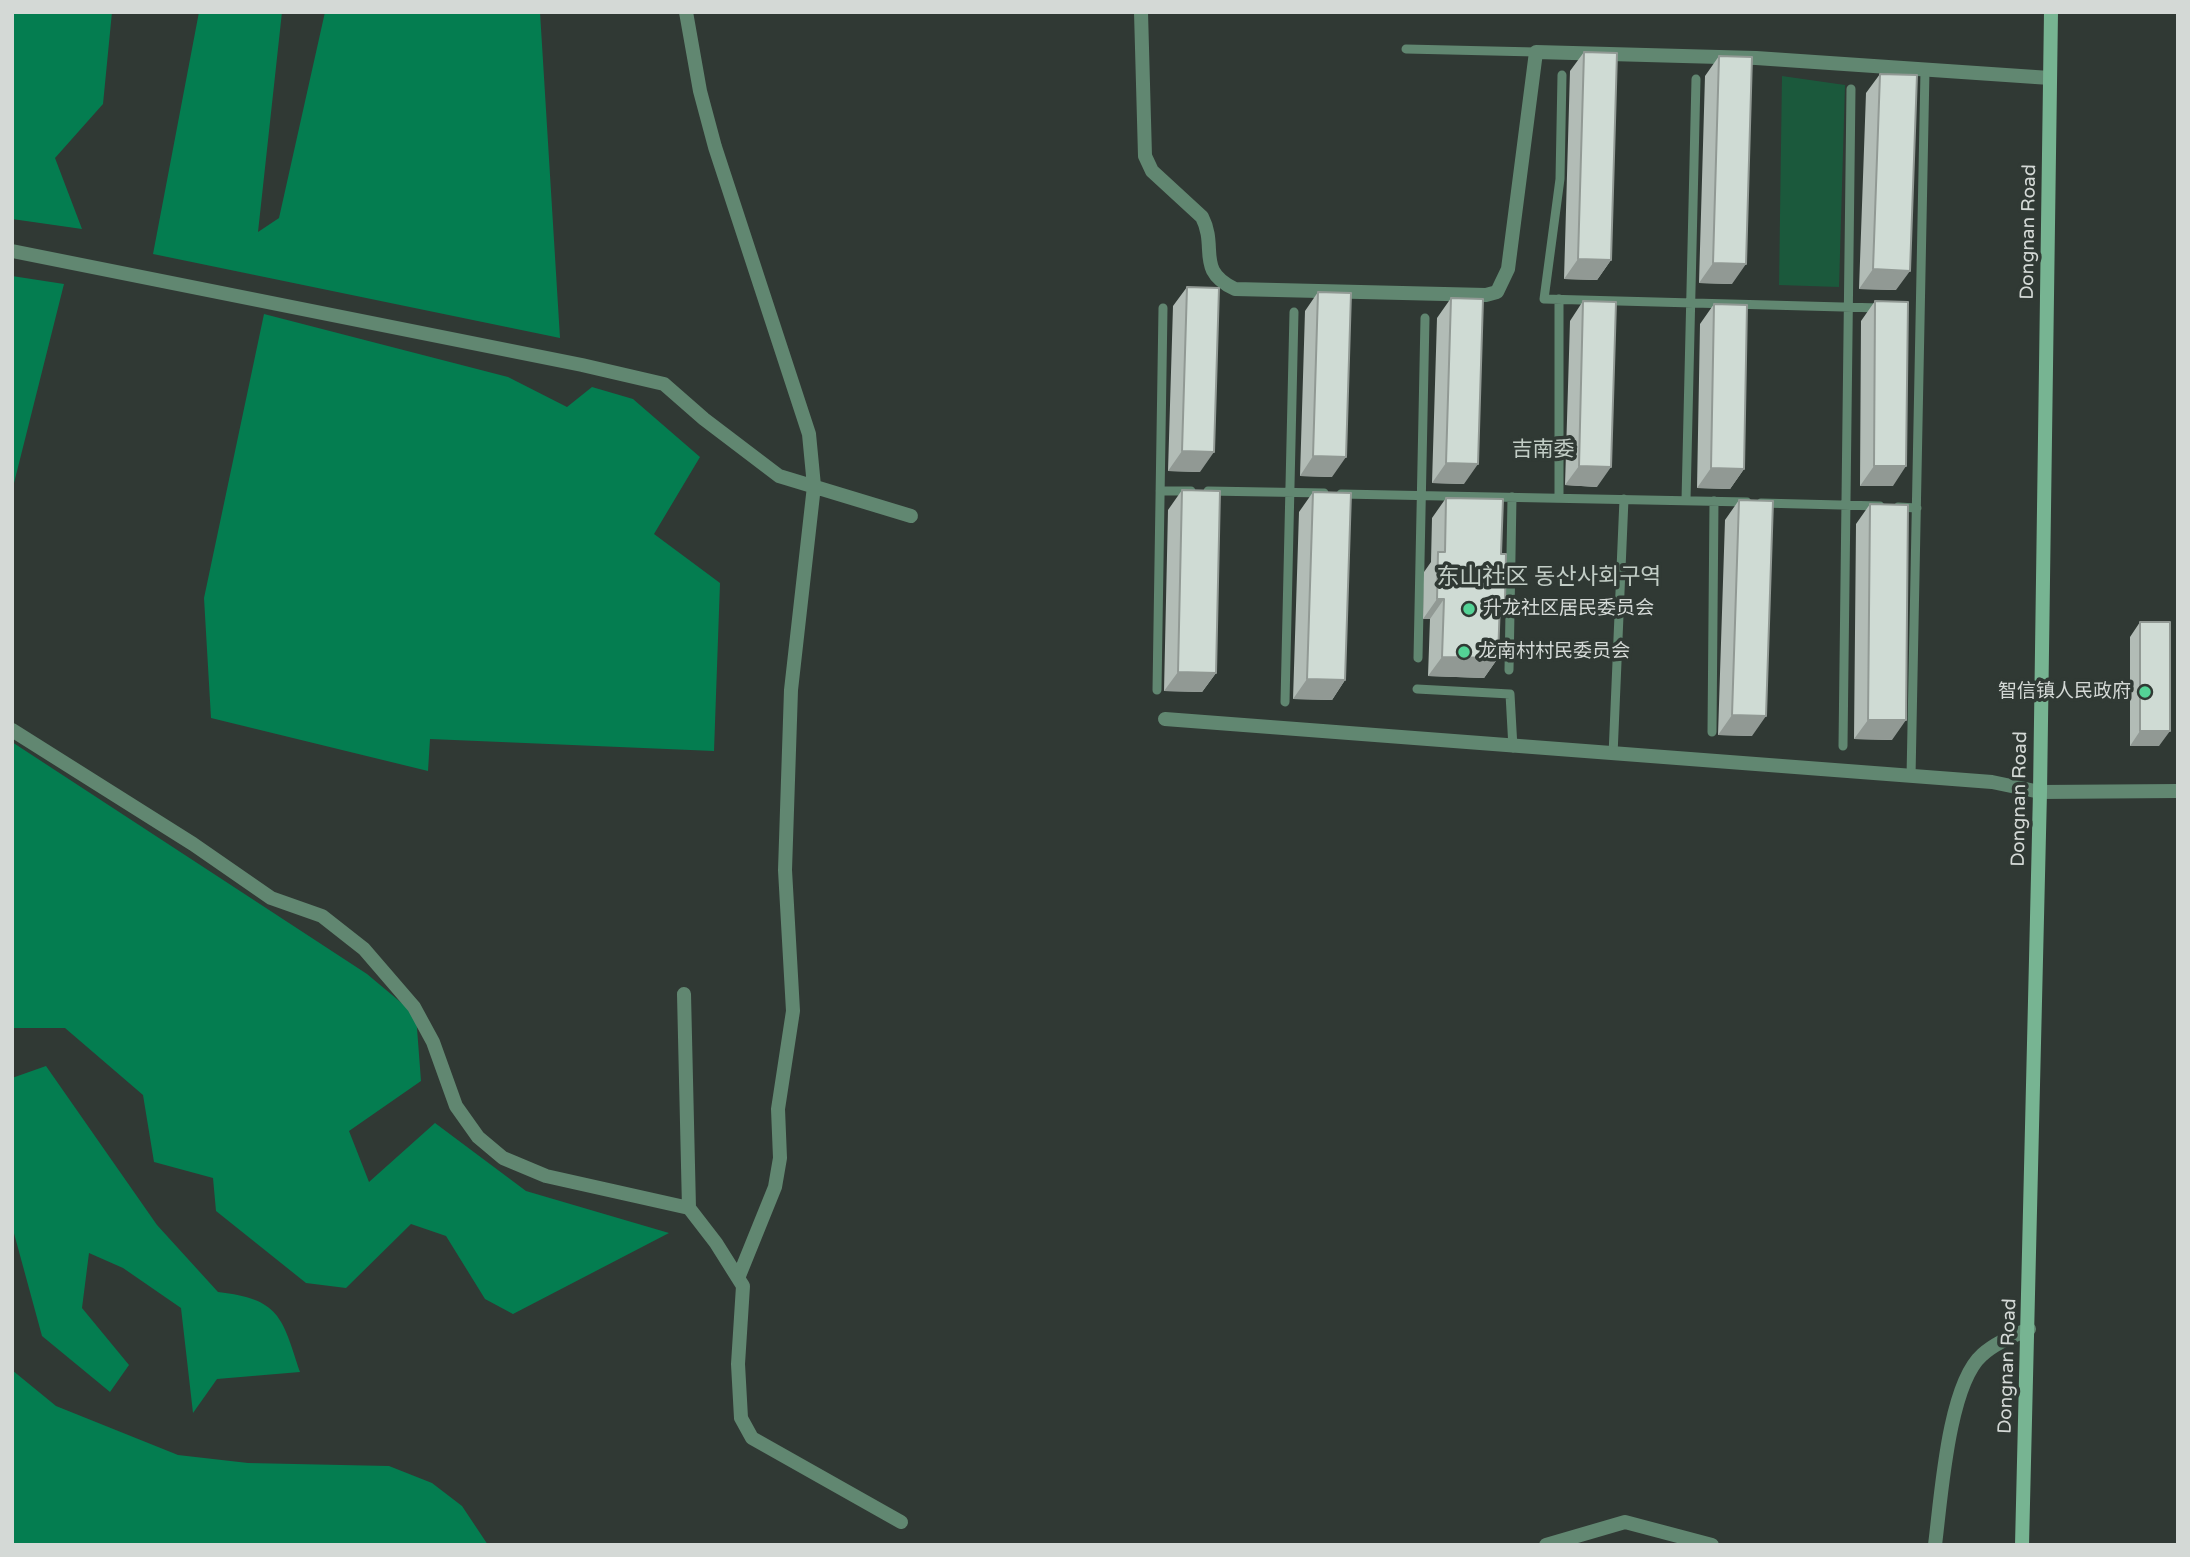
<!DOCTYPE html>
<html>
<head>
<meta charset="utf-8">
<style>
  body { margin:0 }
  #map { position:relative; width:2190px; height:1557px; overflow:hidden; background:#303934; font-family:"Varela Round",sans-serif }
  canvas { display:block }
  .frame { position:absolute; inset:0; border:14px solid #d4d9d6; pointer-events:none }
</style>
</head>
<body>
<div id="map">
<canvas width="2190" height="1557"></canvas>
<div class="frame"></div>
</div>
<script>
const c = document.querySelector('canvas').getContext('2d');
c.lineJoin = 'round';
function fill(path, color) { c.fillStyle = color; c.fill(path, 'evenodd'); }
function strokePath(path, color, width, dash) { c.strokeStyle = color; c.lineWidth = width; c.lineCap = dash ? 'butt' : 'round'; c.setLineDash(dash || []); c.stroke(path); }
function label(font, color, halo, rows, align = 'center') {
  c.font = font + ' "Varela Round","Noto Sans SC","Noto Sans KR",sans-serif'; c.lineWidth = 7; c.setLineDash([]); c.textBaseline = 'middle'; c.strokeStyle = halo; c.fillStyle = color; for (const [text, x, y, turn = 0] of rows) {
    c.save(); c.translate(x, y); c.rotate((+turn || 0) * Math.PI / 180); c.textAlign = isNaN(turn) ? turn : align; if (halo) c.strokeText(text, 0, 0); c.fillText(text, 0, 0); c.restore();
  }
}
fill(new Path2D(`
  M1782,76l63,9 -6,202 -60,-2z`), '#1b593c');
fill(new Path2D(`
  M12,12h100l-9,92 -48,54 27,71 -70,-10z
  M199,12h83l-24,220 21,-14 46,-206h215l20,326 -407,-84z
  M12,276l52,8 -52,207z
  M264,314l244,63 59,30 25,-20 41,12 67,58 -46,77 66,49 -6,168 -284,-12 -2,32 -217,-53 -7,-120z
  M12,742l355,232 49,41 5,66 -72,50 20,51 66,-59 91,68 143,42 -156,81 -28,-15 -39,-63 -35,-12 -65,64 -40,-5 -90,-72 -3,-33 -59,-16 -11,-67 -78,-67h-53z
  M46,1066l111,159 61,67c62,7 64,25 82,80l-83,7 -24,34 -12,-105 -58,-40 -34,-15 -7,55 47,57 -19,27 -68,-56 -30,-110v-148z
  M12,1370l44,36 122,49 70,8 141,3 43,17 30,23 26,39h-476z`), '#047d50');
strokePath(new Path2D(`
  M1406,49l130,3
  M1562,75l-2,104 -16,120 336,9
  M1160,491h31
  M1208,491l116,2
  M1341,494l406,8
  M1559,498v-199
  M1686,500l10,-421
  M1761,503l119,3
  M1898,507l19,1
  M1418,658l7,-340
  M1509,670l3,-173
  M1417,689l93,5 3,54
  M1157,690l6,-382
  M1285,702l9,-390
  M1712,732l2,-231
  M1843,746l8,-657
  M1613,755l11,-256
  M1911,777l14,-707`), '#618771', 9);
strokePath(new Path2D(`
  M686,12l14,79 15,56 94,287 5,52 -23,204 -6,180 8,141 -15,98 2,49 -5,29 -36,89
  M1141,12l4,144 7,15 50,46c16,31 -7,53 33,72l251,6 11,-3 11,-23 28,-217 220,6 294,20
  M12,251l570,114 82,19 40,35 75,57 132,40
  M1165,719l827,63 48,10
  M12,730l181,114 78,54 51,18 42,33 50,58 19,35 23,64 22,31 25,21 43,18 143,32 -5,-214
  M689,1208l27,35 27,43 -5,78 3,54 11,20 149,84
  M1546,1545l79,-23 87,23
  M1935,1545c6,-46 13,-160 47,-190 13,-12 31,-19 47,-26`), '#618771', 14);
strokePath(new Path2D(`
  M2040,792l138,-1`), '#618771', 14);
strokePath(new Path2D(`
  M2022,1545l18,-753 11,-780`), '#77b492', 14);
fill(new Path2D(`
  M1584,52l27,208 -14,20 -33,-1 6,-208z
  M1719,56l13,228 -33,-1 6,-207z
  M1880,74l16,216 -37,-1 7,-196z
  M1187,287l13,185 -32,-1 5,-165z
  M1318,292l14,185 -32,-1 5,-165z
  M1451,298l13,186 -32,-1 5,-165z
  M1583,301l14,186 -32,-2 5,-164z
  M1875,301l18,185h-33l1,-165z
  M1714,304l30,165 -14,20 -33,-1 3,-164z
  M1182,490l34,183 -14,19 -38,-1 4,-181z
  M1313,492l32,188 -13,20 -39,-1 6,-187z
  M1446,498l55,56 4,47 -5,8 -2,49 -14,20 -56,-2 2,-57h-7l1,-47 7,-10 1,-44z
  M1739,500l13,236 -34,-1 7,-215z
  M1870,504l22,236 -38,-1 2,-215z
  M2140,622l19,124h-29v-109z`), '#b2bcb6');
fill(new Path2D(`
  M1578,259l33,1 -14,20 -33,-1z
  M1713,263l33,1 -14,20 -33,-1z
  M1873,269l37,2 -14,19 -37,-1z
  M1182,451l32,1 -14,20 -32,-1z
  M1313,456l33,1 -14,20 -32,-1z
  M1446,463l32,1 -14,20 -32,-1z
  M1579,466l32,1 -14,20 -32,-2z
  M1874,466h32l-13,20h-33z
  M1711,468l33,1 -14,20 -33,-1z
  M1437,599h7l-14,20h-7z
  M1442,657l56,1 -14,20 -56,-2z
  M1178,672l38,1 -14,19 -38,-1z
  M1307,679l38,1 -13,20 -39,-1z
  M1732,715l34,1 -14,20 -34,-1z
  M1868,720h38l-14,20 -38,-1z
  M2140,731h30l-11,15h-29z`), '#919994');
const building = new Path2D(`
  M1584,52l33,1 -6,207 -33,-1z
  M1719,56l33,1 -6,207 -33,-1z
  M1880,74l37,1 -7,196 -37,-2z
  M1187,287l32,1 -5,164 -32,-1z
  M1318,292l33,1 -5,164 -33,-1z
  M1451,298l32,1 -5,165 -32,-1z
  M1583,301l33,1 -5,165 -32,-1z
  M1875,301l33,1 -2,164h-32z
  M1714,304l33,1 -3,164 -33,-1z
  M1182,490l38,1 -4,182 -38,-1z
  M1313,492l38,1 -6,187 -38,-1z
  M1446,498l57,1 -2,55h5l-1,47h-5l-2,57 -56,-1 2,-58h-7l1,-47h7z
  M1739,500l34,1 -7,215 -34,-1z
  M1870,504l38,1 -2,215h-38z
  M2140,622h30v109h-30z`);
fill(building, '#cfdbd4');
strokePath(building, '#919994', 2);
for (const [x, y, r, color] of [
  [1469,609,7,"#54d396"],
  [1464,652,7,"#54d396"],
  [2145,692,7,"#54d396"]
]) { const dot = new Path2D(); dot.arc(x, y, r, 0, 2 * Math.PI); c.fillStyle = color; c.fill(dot); strokePath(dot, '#303934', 2.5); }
label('19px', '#d4d9d6', '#303934', [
  ["Dongnan Road",2029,232,-89],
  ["Dongnan Road",2020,799,-89],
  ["Dongnan Road",2008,1366,-88]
]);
label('19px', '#d4d9d6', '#303934', [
  ["升龙社区居民委员会",1483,609],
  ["龙南村村民委员会",1478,652],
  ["智信镇人民政府",2131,692,"right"]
], 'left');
label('21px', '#c2cdc6', '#303934', [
  ["吉南委",1543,450]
]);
label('23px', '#c2cdc6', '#303934', [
  ["东山社区 동산사회구역",1549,578]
]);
</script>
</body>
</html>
